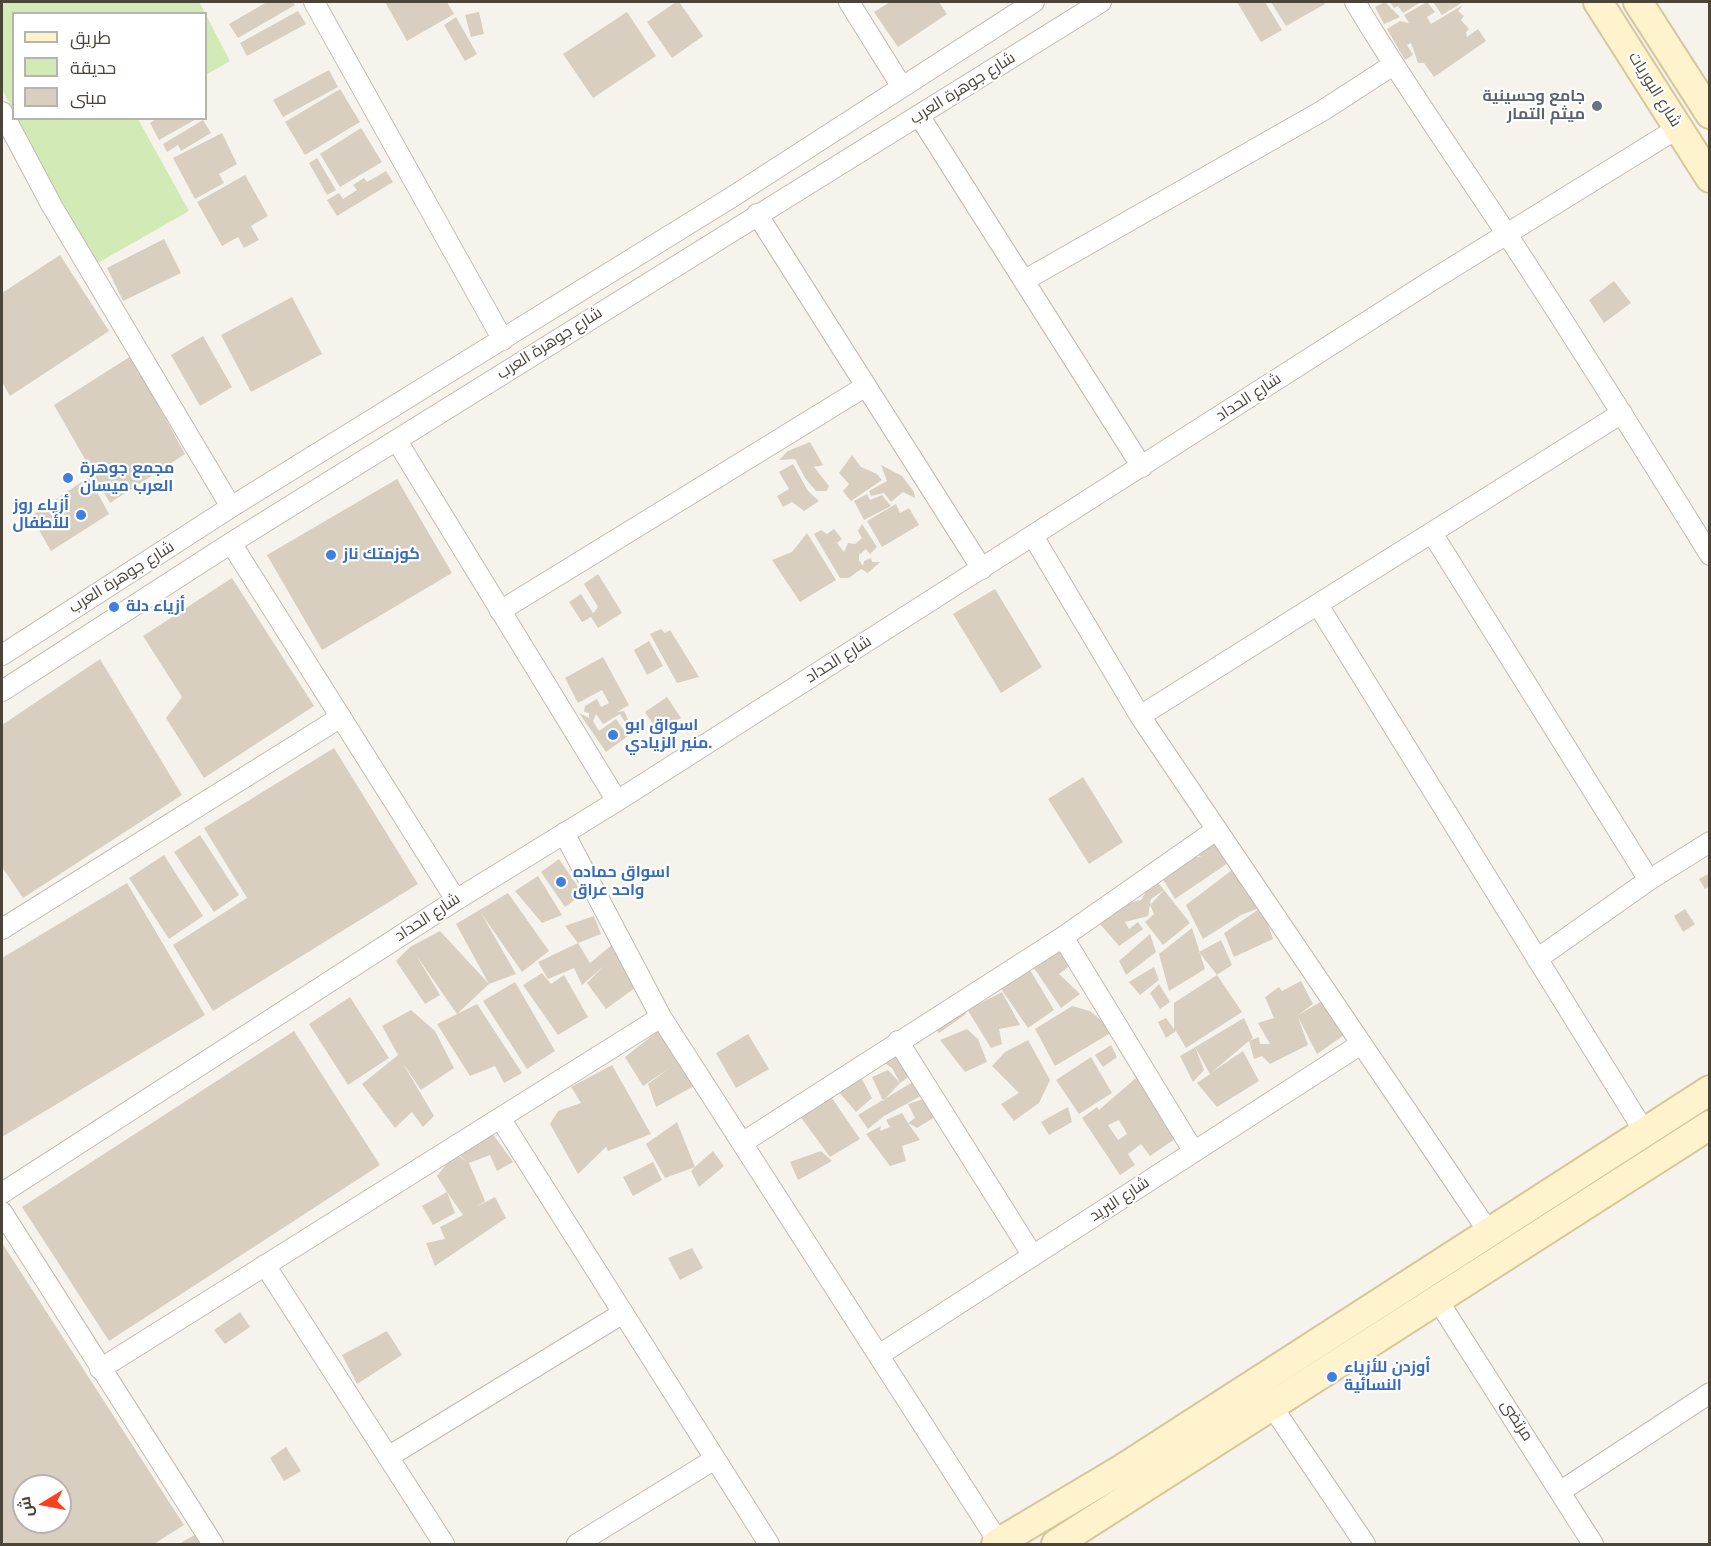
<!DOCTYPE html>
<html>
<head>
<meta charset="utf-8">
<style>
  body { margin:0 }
  #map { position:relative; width:1711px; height:1546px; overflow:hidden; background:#f6f3ec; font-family:"Nunito Sans",Cairo,sans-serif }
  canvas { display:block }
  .frame { position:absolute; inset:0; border:3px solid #4b4439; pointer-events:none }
  .legend { position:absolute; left:12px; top:12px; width:195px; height:108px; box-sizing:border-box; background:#fff; border:2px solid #b7b4b0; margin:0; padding:8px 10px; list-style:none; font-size:18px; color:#4b4439 }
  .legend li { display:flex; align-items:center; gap:12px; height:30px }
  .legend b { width:30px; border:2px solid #b7b4b0 }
  .north { position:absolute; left:12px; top:1474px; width:60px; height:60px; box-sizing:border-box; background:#fff; border:2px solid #b7b4b0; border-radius:50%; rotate:260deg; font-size:16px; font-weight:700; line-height:24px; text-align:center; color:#4b4439 }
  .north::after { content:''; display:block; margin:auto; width:21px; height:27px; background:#fc3f1d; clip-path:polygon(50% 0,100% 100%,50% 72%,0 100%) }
</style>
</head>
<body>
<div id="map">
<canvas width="1711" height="1546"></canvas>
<div class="frame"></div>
<ul class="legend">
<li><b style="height:8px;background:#fff3cd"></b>طريق</li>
<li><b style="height:16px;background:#d2eab5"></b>حديقة</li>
<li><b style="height:16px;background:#d8cfc1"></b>مبنى</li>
</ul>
<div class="north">ش</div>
</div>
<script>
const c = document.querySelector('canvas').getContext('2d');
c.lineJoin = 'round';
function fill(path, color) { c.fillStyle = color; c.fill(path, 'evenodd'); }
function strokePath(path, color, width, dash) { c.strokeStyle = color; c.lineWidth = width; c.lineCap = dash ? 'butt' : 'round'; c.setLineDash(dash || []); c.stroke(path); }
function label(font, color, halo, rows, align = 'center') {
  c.font = font + ' "Nunito Sans",Cairo,sans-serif'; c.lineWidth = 4.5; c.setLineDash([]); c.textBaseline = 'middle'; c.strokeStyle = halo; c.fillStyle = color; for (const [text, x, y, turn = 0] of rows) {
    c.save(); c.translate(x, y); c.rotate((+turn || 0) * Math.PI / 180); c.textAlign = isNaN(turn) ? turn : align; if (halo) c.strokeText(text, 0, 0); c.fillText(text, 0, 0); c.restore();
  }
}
fill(new Path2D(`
  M2,2h197l6,11 -191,1 -1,97 -11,-22z
  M206,15l24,46 -24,14z
  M17,119h121l51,92 -93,53z`), '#d2eab5');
fill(new Path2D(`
  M267,2h26l2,3 -57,33 -9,-14z
  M385,2h62l7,12 -47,27z
  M676,2h3l24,34 -31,22 -25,-36z
  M890,2h49l8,12 -49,33 -24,-35z
  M1237,2h28l17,28 -21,12z
  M1271,2h52l2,2 -39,22z
  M1385,2l15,15 -16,7 -9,-17z
  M1390,2h31l-18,11 -5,-7 -4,2z
  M1427,2l8,10 -8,5 4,7 32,-19 -5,6 6,5 -3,4 8,9 -3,3 1,5 11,-8 8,12 -52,36 -10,-14h-6l-7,-20 -4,2 6,10 -8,5 -18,-31 13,-8 9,2 -5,-8z
  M1433,2h30l-21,13z
  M298,11l8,13 -59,32 -7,-13z
  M479,12l5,22 -13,3 -6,-22z
  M627,12l29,44 -63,42 -30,-44z
  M456,17l21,37 -12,7 -21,-36z
  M329,70l9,17 -55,30 -10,-17z
  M340,89l20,33 -55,33 -20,-33z
  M158,118h40l-39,22 -9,-17z
  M203,120l8,13 -30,18 -3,-6 -11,7 -4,-8z
  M361,128l21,34 -42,25 -20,-33z
  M222,133l15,31 -18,10 5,9 -29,16 -22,-41z
  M317,158l19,32 -9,5 -18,-32z
  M386,171l7,11 -56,34 -10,-16 12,-7 4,6 14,-9 -4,-5 11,-7 3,4z
  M245,175l23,41 -17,10 8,14 -15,8 -6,-11 -16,9 -25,-44z
  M164,239l17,34 -58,28 -16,-33z
  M60,255l49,76 -99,65 -8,-14v-89z
  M1614,281l17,22 -27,20 -15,-23z
  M292,297l30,57 -71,38 -30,-57z
  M203,336l29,51 -32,19 -29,-51z
  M131,356l54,98 -75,49 -56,-98z
  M810,442l13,23 -9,2 15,19 -2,5h-11l-11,-13 -10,-19 -16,1 9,-9z
  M852,455l9,12 16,7 5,6 -31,21 -8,-10 6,-7 -10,-11z
  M793,464l15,27 11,10 -15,10 -12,-9 -9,5 -6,-11 12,-7 -10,-17z
  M881,465l21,11 12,16 1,6 -12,-6 -12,10 -7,-9 -13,3 -2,-5 18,-10z
  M89,477l20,37 -58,37 -20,-35z
  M397,479l55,94 -130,77 -55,-95z
  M867,494l3,6 12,-5 9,11 -27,14 -10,-19z
  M896,504l4,9 9,-5 10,17 -37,22 -15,-26z
  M862,524l15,23 -7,7 -4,-5 -7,6v5l4,6 1,-5 7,-3 1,4h8l-12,11 -7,-4 -12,9h-9l-26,-44 7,-4 6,4 7,-5 8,10 -5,4 7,9 4,-9 7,1 7,-6 -4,-7z
  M807,533l29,47 -36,22 -28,-42 20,-8z
  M598,574l24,39 -24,15 -7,-11 -9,5 -13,-20 12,-8 12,19 2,-2 3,-4 -14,-23z
  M232,578l82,128 -110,72 -38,-60 16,-21 -39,-61z
  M995,589l47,78 -41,26 -48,-79z
  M661,629l4,4 5,-3 29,47 -22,6 -27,-49z
  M649,641l14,25 -16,9 -13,-25z
  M603,657l26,48 -12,7 7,-1 11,23 -2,1 -13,-21 -17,10 -7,-10 -3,7 6,10 17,-12 12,17 -22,16 -27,-39 10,5v-5l-5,-1 1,-6 12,-7 4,8 8,-4 -7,-13 -24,13 -13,-25z
  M100,659l82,136 -159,103 -21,-31v-142z
  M667,697l14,21 -24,12 -12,-18z
  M334,748l84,136 -205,127 -40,-66 74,-47 -43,-70z
  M1083,777l40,65 -34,22 -41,-65z
  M200,835l39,60 -25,17 -40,-60z
  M1207,837l24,24 -56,38 -17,-28 36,-14h7l-12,-8z
  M164,855l39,61 -34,23 -40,-61z
  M559,859l24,35 -18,13 -24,-35z
  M1240,864l22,43 -21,8 -38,24 -17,-34z
  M1710,873v13l-5,3 -6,-10z
  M538,876l24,39 -20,8 -27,-32z
  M1154,878l10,12 -13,9 -1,6 14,-15 26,33 -27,22 -18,-23 9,-8 -4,-9 -2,11 -23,6 4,7 9,-7 5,7 -24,17 -26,-30 34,-13 14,-3z
  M127,883l78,132 -203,122v-179z
  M508,893l41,58 -27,21 -41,-59 35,61 -27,10 -33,-60z
  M1262,907l11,32 -39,18 -10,-24z
  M1685,909l10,15 -12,8 -9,-16z
  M594,916l7,18 -23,9 -13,-17z
  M1192,928l13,41 -36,22 -10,-37z
  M440,931l49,53 -32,30 -41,-59 24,40 -15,9 -29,-43 14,-14z
  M1150,934l6,18 -30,23 -7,-14z
  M1063,937l14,23 -18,14 21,20 -19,14 -33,-49z
  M1221,940l11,25 -15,10 25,37 -56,36 -10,-17 -10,7 -8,-16 8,-4 8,11v-26l43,-28 -18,-23z
  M578,943l12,20 22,-18 31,37 -37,27 -19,-26 17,-17 -22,19 -8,-17 -26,11 -10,-17z
  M1019,965l11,5 24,40 -26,18 -31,-45z
  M1154,967l5,13 -19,15 -11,-13z
  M542,973l9,11 13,-9 24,42 -30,18 -35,-50z
  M1301,981l12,23 -15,11 26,-15 23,33 -30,21 -19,-37 10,28 -38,19 -8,-8 -8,3 -5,-18 -37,31 31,-21 16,30 -42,26 -20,-24 13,-9 -15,-27 9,23 -11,12 -13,-26 64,-38 9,20 -4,3 10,-4 1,7h10l-12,-21 16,-5 -9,-21 14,-10 3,4z
  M515,982l40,69 -28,18 -44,-68z
  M1159,984l11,18 -10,7 -10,-16z
  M1002,992l18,33 -21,4 3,15 -11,4 -29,-47 12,-8 3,12z
  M350,997l39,61 -41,27 -39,-61z
  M962,1001l4,13 -27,19 -7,-9z
  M477,1004l45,69 -18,10 -9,-17 -25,10 -33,-52z
  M1072,1006l18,5 24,20 -59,35 -20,-37z
  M411,1010l24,21 19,37 -33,22 -19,-28 32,54 -11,11 -11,-15 -17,16 -33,-44 36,-29 -16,-29z
  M967,1029l11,10 9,23 -22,10 -25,-32z
  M294,1031l86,134 -271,176 -87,-134z
  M658,1031l23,29 13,26 -38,21 -8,-23 23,-17 -28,19 -18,-29z
  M748,1034l21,35 -33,19 -20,-35z
  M1028,1040l22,40 -11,23 -25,18 -13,-17 18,-11 -27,-27 13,-14z
  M898,1041l19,30 -17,12 -8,-15 -15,-10z
  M1111,1045l6,12 -14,10 -8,-12z
  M1091,1057l21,36 -33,21 -23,-34z
  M612,1065l39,69 -43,17 -2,-4 -28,27 -28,-50 8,-13 23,-8 -10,-16z
  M856,1068l16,30 -16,14 -24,-28z
  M888,1070l12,13 -17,18 -11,-24z
  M921,1077l9,14 -46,25 -16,13 -10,-14z
  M1137,1077l38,62 -25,17 -9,-12 -13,10 7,11 -15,10 -38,-57 15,-11 2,3zM1119,1120l8,14 -9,6 -10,-15z
  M825,1088l35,51 -30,18 -36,-49z
  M929,1097l11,17 -23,14 -9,-5 12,17 -18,6 4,15 -16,5 -24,-32 15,-8 -1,5 10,-4 -4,-7 16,-7 6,10 7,-5 -7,-14z
  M1068,1107l4,15 -23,13 -8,-13z
  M677,1122l18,45 18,-16 11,15 -25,21 -8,-16 4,-4 -30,11 -19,-34z
  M490,1130l23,32 -16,9 -7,-16 -21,8 16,38 -9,6 19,-10 11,21 -71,48 -9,-23 19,-4 -5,-12 23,-12 -16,-23 8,21 -22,12 -11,-19 25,-14 -10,-16 18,-23 12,9 -15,-14z
  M821,1151l11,10 -34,19 -8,-18z
  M653,1162l9,18 -29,16 -10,-19z
  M2,1243l182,282 -30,19h-149l-3,-4zM24,1486h36v36h-36z
  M692,1248l11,20 -23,12 -12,-22z
  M240,1312l10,15 -25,17 -11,-14z
  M387,1331l15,24 -45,29 -15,-29z
  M286,1447l15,24 -17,10 -14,-23z
  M196,1534l6,10h-23z`), '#d8cfc1');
const street = new Path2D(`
  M314,2l189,338
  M849,2l53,85
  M1355,2c47,79 100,154 151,231 70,106 137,214 204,322
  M2,112l50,94 179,301
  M920,117l222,350
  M757,214l225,355
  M1025,280l297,-169 71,-46
  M397,441l220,360
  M1432,533l217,347
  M1033,536l107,180 348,515
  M231,543l225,357
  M1318,605l326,526
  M500,611l366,-225
  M2,655l229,-148 501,-310 302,-195
  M2,691l229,-148 870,-541
  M1140,716l482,-303
  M564,833l97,184 338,526
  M2,929l339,-212
  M1063,937l131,215
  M1537,959l112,-79 61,-38
  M898,1041l135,215
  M500,1118l269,426
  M742,1143l321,-206 153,-107
  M2,1193l454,-293 161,-99 817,-522 244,-151
  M2,1212l211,332
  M265,1265l179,279
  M1437,1299l156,245
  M879,1355l482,-311
  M100,1369l561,-352
  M1271,1405l94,139
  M388,1457l235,-144
  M1561,1491l149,-98
  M577,1544l138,-85`);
const secondary = new Path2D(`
  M1598,2l112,176
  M1638,2l72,112
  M996,1544l126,-75 588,-379
  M1056,1544l654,-419`);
strokePath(street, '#c2bbae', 22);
strokePath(secondary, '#d6c79b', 32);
strokePath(street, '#fff', 20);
strokePath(secondary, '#fff3cd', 28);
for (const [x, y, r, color] of [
  [1597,106,6,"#6b7280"],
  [68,478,6,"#3f7fe0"],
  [81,515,6,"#3f7fe0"],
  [331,555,6,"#3f7fe0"],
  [114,607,6,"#3f7fe0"],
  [613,735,6,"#3f7fe0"],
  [561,882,6,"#3f7fe0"],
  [1332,1377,6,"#3f7fe0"]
]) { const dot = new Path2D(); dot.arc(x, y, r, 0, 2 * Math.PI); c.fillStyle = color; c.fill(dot); strokePath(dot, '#fff', 2); }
label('16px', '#4b4439', '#fff', [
  ["شارع جوهرة العرب",963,89,-32],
  ["شارع البوريات",1654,90,58],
  ["شارع جوهرة العرب",550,344,-32],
  ["شارع الحداد",1249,398,-33],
  ["شارع جوهرة العرب",122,578,-32],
  ["شارع الحداد",839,660,-32],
  ["شارع الحداد",428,918,-33],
  ["شارع البريد",1120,1200,-33],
  ["مرتضى",1516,1421,57]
]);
label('bold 16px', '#5b616d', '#fff', [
  ["جامع وحسينية",1585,97],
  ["ميثم التمار",1585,115]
], 'right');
label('bold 16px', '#366cbe', '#fff', [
  ["مجمع جوهرة",80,469],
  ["العرب ميسان",80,487],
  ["أزياء روز",69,506,"right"],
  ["للأطفال",69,524,"right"],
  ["كوزمتك ناز",343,555],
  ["أزياء دلة",126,607],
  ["اسواق ابو",625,726],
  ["منير الزيادي.",625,744],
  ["اسواق حماده",573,873],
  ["واحد عراق",573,891],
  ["أوزدن للأزياء",1344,1368],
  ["النسائية",1344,1386]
], 'left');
</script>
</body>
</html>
